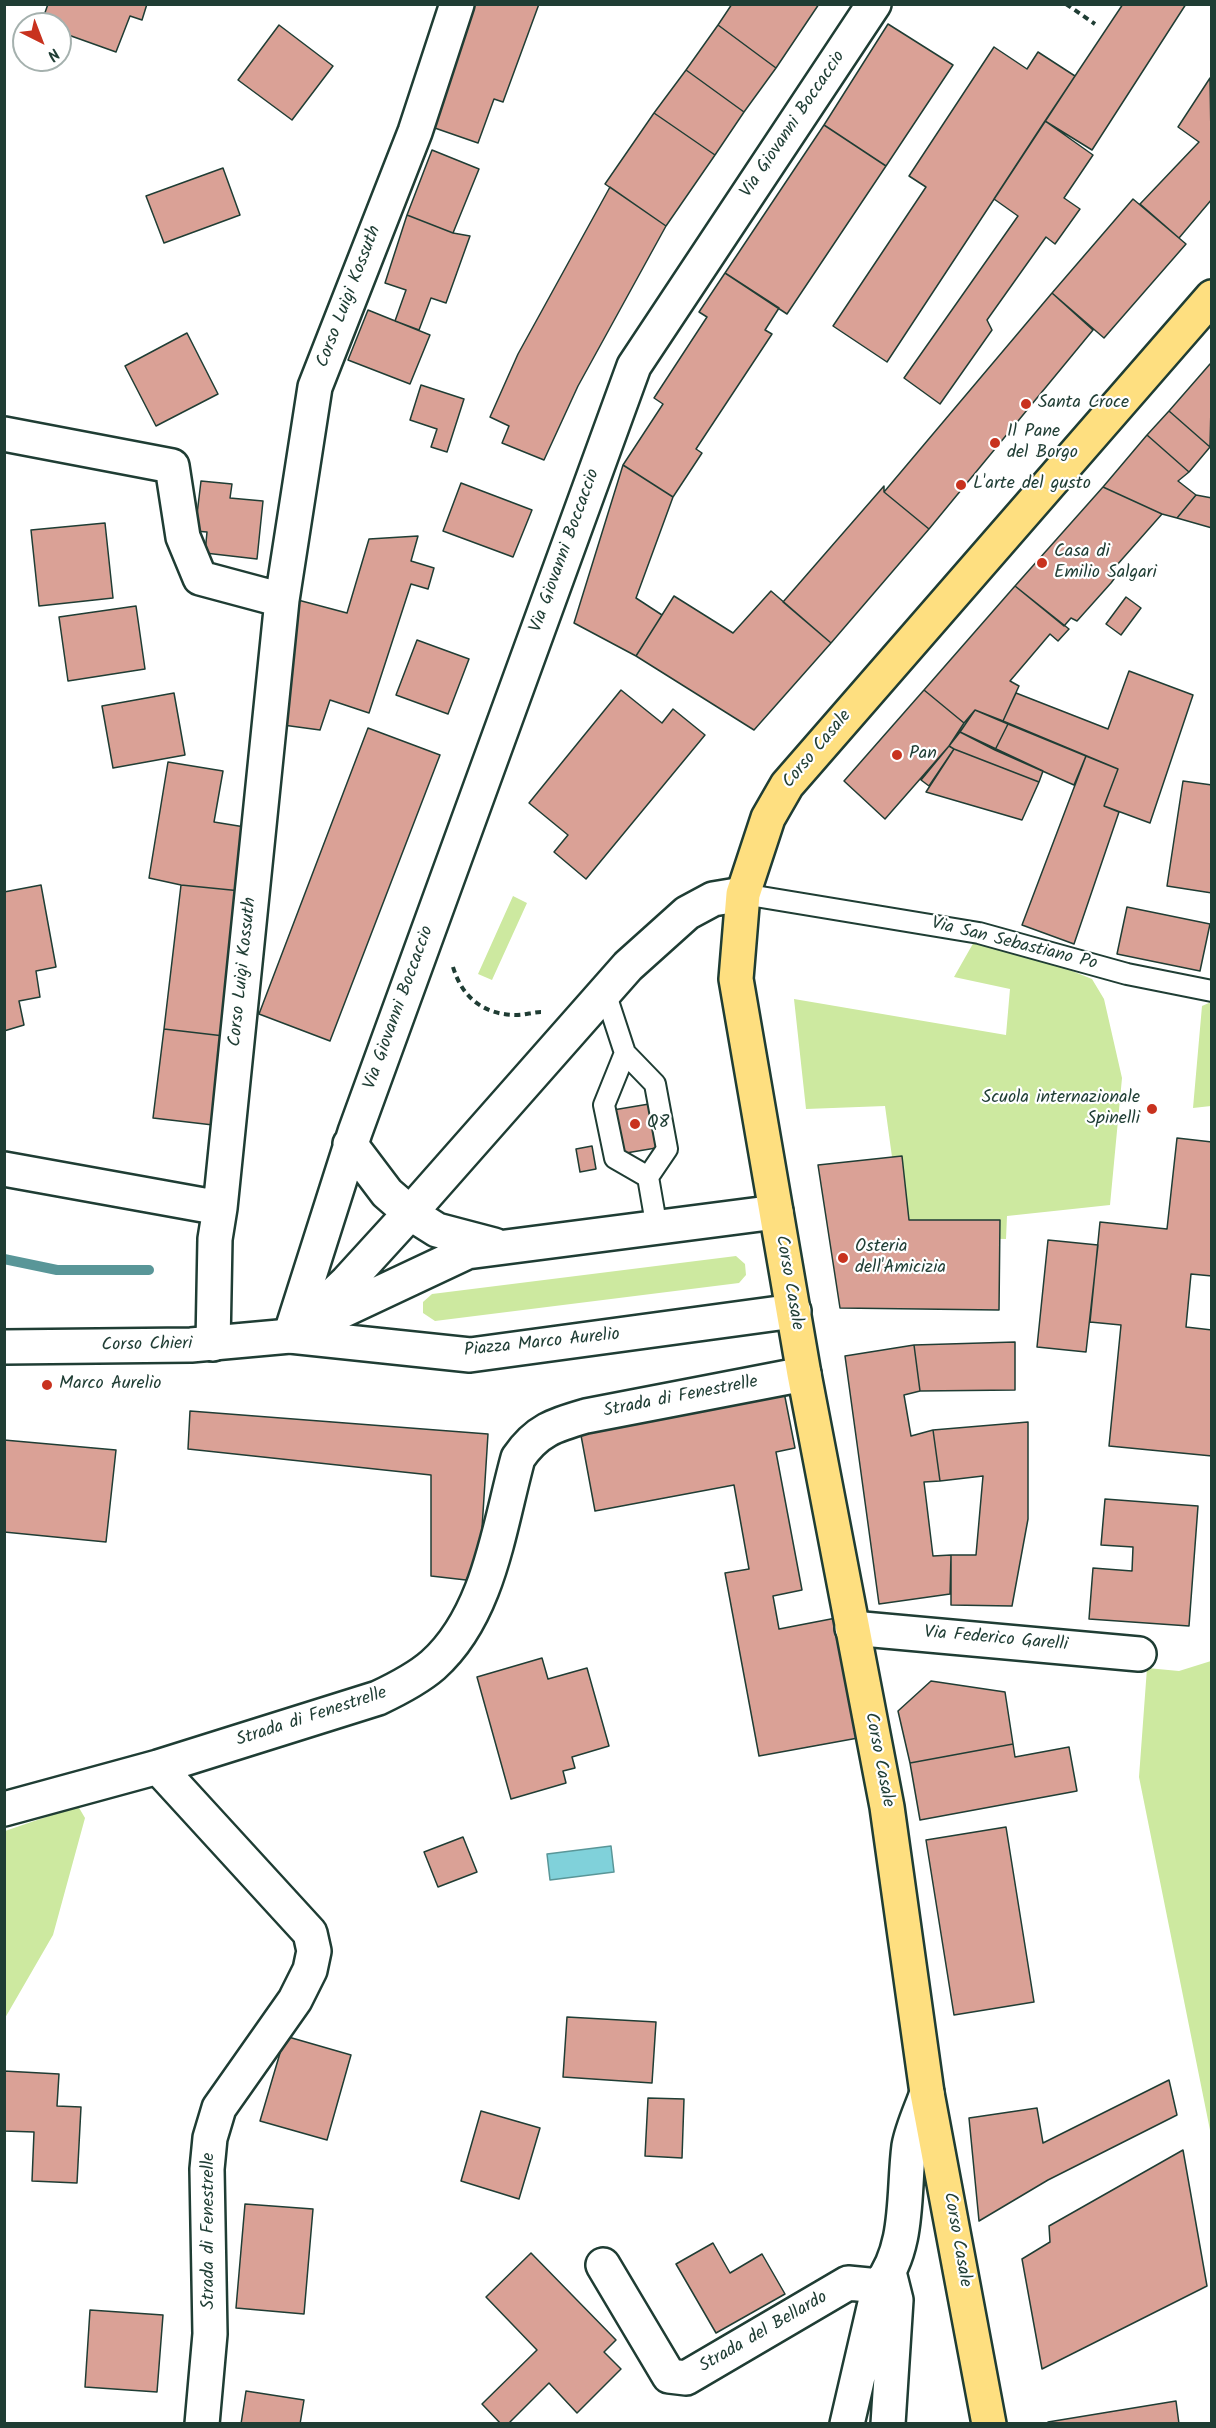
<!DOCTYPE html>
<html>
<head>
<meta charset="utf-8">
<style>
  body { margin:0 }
  #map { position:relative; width:1216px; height:2428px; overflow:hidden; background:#fff; font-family:Kalam,sans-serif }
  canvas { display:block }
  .frame { position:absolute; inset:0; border:6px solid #1f3d34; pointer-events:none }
  .north { position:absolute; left:12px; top:12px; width:60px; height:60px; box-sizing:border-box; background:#fff; border:2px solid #a5b1ae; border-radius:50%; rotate:138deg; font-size:16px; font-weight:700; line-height:24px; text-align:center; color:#1f3d34 }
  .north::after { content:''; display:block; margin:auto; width:21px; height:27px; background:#c8321e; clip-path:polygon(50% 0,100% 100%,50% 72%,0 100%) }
</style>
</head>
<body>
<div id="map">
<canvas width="1216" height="2428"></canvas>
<div class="frame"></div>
<div class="north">N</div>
</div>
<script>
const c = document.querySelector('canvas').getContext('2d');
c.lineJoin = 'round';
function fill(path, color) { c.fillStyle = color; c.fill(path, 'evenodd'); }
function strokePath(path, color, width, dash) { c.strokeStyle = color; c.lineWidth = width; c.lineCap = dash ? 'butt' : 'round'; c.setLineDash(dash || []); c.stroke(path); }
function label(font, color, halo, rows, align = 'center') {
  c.font = font + ' Kalam,sans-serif'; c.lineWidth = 4.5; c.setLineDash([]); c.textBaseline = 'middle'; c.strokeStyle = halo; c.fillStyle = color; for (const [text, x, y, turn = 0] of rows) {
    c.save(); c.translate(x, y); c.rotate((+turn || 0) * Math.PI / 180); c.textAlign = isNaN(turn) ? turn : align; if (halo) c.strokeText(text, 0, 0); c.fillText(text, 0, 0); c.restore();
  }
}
fill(new Path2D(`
  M513,896l14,7 -35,77 -14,-6z
  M979,933l113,46 12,20 18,79 -12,127 -103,11 -1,23 -103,-2 -18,-131 -79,3 -12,-110 212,36 4,-46 -56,-12z
  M1211,1002v104l-18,2 9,-102z
  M736,1256l9,8 1,11 -7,8 -304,38 -12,-8v-11l9,-8z
  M1211,1661h1l-1,474 -72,-358 8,-109 32,3z
  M78,1806l7,12 -32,117 -48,83v-187z`), '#cde9a0');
const water = new Path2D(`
  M611,1846l3,26 -64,8 -3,-26z`);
fill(water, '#80d1da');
strokePath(water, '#599698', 1.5);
strokePath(new Path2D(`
  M4,1259l53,11h92`), '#599698', 10);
const building = new Path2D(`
  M48,4h99l-5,16 -12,-4 -14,36 -56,-20v-8h-19z
  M474,4h65l-36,98 -9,-3 -16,44 -49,-17z
  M732,4h87l-43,64 -58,-43z
  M1123,4h63l-94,146 -47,-29z
  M888,24l65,41 -67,101 -62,-41z
  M279,25l54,41 -41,54 -54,-40z
  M718,25l58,43 -32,44 -58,-42z
  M994,47l33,22 11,-17 37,24 -188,286 -54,-36 93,-139 -17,-11z
  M686,70l58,42 -29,43 -61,-42z
  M1210,78l2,121 -33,39 -39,-34 59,-62 -21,-15z
  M654,113l61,42 -49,71 -61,-42z
  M1045,121l48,34 -29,43 16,11 -25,35 -9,-7 -59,83 5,10 -52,74 -36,-26 114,-162 -24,-17z
  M824,125l62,41 -99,148 -62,-41z
  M432,150l47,19 -26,64 -46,-18z
  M223,168l17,47 -76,28 -18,-47z
  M610,187l56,39 -88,160 -34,74 -42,-17 7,-17 -19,-9 28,-63z
  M1133,199l53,45 -82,94 -52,-45z
  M407,215l46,18 17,3 -24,67 -15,-5 -12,32 -24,-9 11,-31 -21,-7z
  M725,273l54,35 -14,22 7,4 -76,115 6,4 -29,44 -50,-32 40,-61 -9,-6 53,-81 -8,-5z
  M1052,293l41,37 -164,199 -45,-37z
  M368,310l62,25 -20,49 -62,-24z
  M187,333l31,61 -62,32 -31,-60z
  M1210,364l2,1 -2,82 -41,-36z
  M421,385l43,14 -17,53 -16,-5 6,-18 -27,-9z
  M1169,411l41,36 -21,25 -42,-37z
  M1147,435l42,37 -11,9 18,14 -19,23 -15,-4 -59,-27z
  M623,465l50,32 -37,101 26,17 -26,41 -62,-33z
  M201,481l31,3 -2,14 33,3 -6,58 -52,-6 2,-21 -12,-1z
  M461,483l71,27 -19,47 -70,-26z
  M884,486v6l45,37 -98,114 -48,-41z
  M1103,487l59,27 -53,60 5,5 -3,4 -34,38 -6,-3 -7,8 -49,-40z
  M1196,495l16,3v30l-35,-10z
  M105,523l8,75 -74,8 -8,-76z
  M418,536l-7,25 23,7 -6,21 -17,-5 -42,129 -39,-13 -10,30 -37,-5 15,-125 49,13 22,-74z
  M1015,586l54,43 -11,12 -8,-7 -40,47 9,5 -16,35 -28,-11 -11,13 -40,-33z
  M771,591l60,52 -77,87 -118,-74 38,-60 59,37z
  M1126,597l15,11 -20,27 -15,-11z
  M136,606l9,63 -77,12 -9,-64z
  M417,640l52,19 -21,55 -52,-19z
  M1129,671l64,24 -43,128 -46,-17 14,-37 -115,-48 13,-28 92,36z
  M621,690l41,33 11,-14 32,26 -119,144 -32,-27 14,-17 -39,-32z
  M924,690l40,33 -15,23 -64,73 -41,-38z
  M174,693l11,62 -72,13 -11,-62z
  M975,710l33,14 -13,26 -35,-18z
  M1008,724l78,32 -12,29 -79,-35z
  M368,728l72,27 -110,286 -71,-27z
  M960,732l83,39 -4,11 -85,-33 -5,-3z
  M949,746l5,3 -25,37 -8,-6z
  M954,749l85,33 -17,38 -96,-28z
  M1086,756l32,13 -14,37 15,6 -45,132 -52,-19z
  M168,762l55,9 -9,51 37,6 -10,63 -60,-6 -32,-7z
  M1183,781l29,4v108l-45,-7z
  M41,885l15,82 -20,4 4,26 -21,4 5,24 -20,6v-139z
  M181,885l60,6 -17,145 -60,-7z
  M1127,907l83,17 -10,47 -83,-17z
  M164,1029l60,7 -11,89 -60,-7z
  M649,1104l7,44 -36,6 -7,-44z
  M1177,1138l35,4v134l-21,-2 -5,53 26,3v126l-103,-10 12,-121 -31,-3 10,-100 67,7z
  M592,1146l4,23 -16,3 -4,-23z
  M902,1156l7,64h91l-1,90 -159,-2 -22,-143z
  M1048,1240l50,5 -12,107 -49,-5z
  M1015,1342v48l-95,1 -6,-46z
  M914,1345l6,46 -16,4 7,41 22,-6 7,51 -16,1 9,74 18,-1 -1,39 -71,10 -34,-248z
  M784,1392l11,56 -19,4 26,138 -29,6 6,33 57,-11 22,120 -99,18 -34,-183 24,-4 -15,-84 -139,26 -15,-81z
  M190,1411l298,23 -8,126 -14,20 -35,-4v-101l-243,-26z
  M1028,1422v97l-16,87 -61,-1v-50h25l7,-79 -43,5 -7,-51z
  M4,1440l112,10 -10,92 -102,-10z
  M1105,1499l93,7 -9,120 -100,-7 4,-51 39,3 1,-24 -32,-2z
  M542,1658l6,21 39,-11 22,78 -37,11 3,11 -12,3 3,12 -55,16 -34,-122z
  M931,1681l74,11 8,52 -103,19 -12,-52z
  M1013,1744l2,13 54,-10 8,44 -157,29 -10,-57z
  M1006,1827l28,175 -80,13 -28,-175z
  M463,1837l14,35 -39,15 -14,-35z
  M567,2017l89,5 -4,61 -89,-6z
  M285,2036l66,19 -24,85 -67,-19z
  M4,2071l55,3 -2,32 24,1 -4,76 -45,-2 2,-49 -30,-1z
  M1169,2080l8,35 -129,65 -69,41 -10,-103 68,-10 6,35z
  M648,2098l36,1 -2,59 -37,-2z
  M481,2111l59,17 -21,71 -58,-18z
  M1183,2150l24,136 -165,83 -20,-110 28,-17 -1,-16z
  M245,2204l68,5 -9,105 -68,-6z
  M713,2243l17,30 32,-19 23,40 -69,39 -40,-69z
  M531,2253l85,87 -12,12 17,17 -44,44 -28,-30 -41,41h-7l-19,-20 55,-54 -51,-53z
  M90,2310l73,5 -6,77 -72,-5z
  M246,2391l58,9 -4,24h-59z
  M1176,2401l3,23h-131v-2z`);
fill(building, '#daa196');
strokePath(building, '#1f3d34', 1.5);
const lane = new Path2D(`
  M743,894l236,39 148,41 85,17
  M605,992l20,61 -21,52 11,53 33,19
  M625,1053l30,31 12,65 -19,28 9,52`);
const street = new Path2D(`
  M4,434l168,32 11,71 17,41 82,22
  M350,1144l37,49 23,20
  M4,1169l216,39
  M290,1336l65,-204 279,-766 240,-362
  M213,1344l2,-105 5,-31 62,-608 33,-213 100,-255 42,-128
  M852,1628l287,26
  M158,1767l152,166 4,18 -4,19 -15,30 -76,108 -9,30 -3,31 3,165 -8,90
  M4,1809l154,-42 220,-69c19,-9 39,-19 55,-33 56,-50 66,-138 85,-207 19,-28 37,-33 68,-42l218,-42
  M603,2265l66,111 17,2 162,-95 31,3
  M847,2424l32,-138c31,-38 24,-94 30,-140 3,-17 12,-36 18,-53
  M888,2424l8,-124 -6,-24`);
const secondary = new Path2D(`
  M410,1213l27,17 57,15
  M316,1323l151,-71 309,-40
  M290,1336l57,-54 63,-69 218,-247 59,-53 26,-14 30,-5
  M4,1347l187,-2 99,-9 180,19 324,-44`);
const primary = new Path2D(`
  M989,2424l-62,-331 -40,-286 -83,-433 -68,-395 7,-85 25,-76 19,-33 425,-488`);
strokePath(lane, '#1f3d34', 24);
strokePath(street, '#1f3d34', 38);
strokePath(secondary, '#1f3d34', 38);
strokePath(primary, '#1f3d34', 38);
strokePath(new Path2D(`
  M1066,4l29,20
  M453,967c9,30 30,48 64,48 8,0 16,-3 24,-3`), '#1f3d34', 4, [6, 4.5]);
strokePath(lane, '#fff', 20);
strokePath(street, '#fff', 33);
strokePath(secondary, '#fff', 33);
strokePath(primary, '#fedf80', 33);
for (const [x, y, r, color] of [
  [1026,404,6,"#c8321e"],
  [995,443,6,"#c8321e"],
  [961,485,6,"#c8321e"],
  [1042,563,6,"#c8321e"],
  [897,755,6,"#c8321e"],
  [1152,1109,6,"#c8321e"],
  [635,1124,6,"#c8321e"],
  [843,1258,6,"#c8321e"],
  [47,1385,6,"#c8321e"]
]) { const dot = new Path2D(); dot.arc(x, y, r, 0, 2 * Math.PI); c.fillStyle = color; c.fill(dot); strokePath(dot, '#fff', 2); }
label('18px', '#1f3d34', '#fff', [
  ["Via Giovanni Boccaccio",794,125,-56],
  ["Corso Luigi Kossuth",350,297,-69],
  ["Via Giovanni Boccaccio",566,551,-70],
  ["Corso Casale",818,750,-50],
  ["Via San Sebastiano Po",1014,945,14],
  ["Corso Luigi Kossuth",244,972,-84],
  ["Via Giovanni Boccaccio",400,1008,-70],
  ["Corso Casale",788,1283,80],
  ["Piazza Marco Aurelio",542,1344,-6],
  ["Corso Chieri",147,1346,-1],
  ["Strada di Fenestrelle",681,1398,-11],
  ["Via Federico Garelli",996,1640,5],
  ["Strada di Fenestrelle",312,1718,-18],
  ["Corso Casale",878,1760,79],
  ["Strada di Fenestrelle",210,2231,-90],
  ["Corso Casale",956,2240,80],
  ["Strada del Bellardo",764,2333,-30]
]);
label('18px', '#1f3d34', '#fff', [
  ["Santa Croce",1038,404],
  ["Il Pane",1007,433],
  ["del Borgo",1007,454],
  ["L'arte del gusto",973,485],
  ["Casa di",1054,553],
  ["Emilio Salgari",1054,574],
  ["Pan",909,755],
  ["Scuola internazionale",1140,1099,"right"],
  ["Spinelli",1140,1120,"right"],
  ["Q8",647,1124],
  ["Osteria",855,1248],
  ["dell'Amicizia",855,1269],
  ["Marco Aurelio",59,1385]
], 'left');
</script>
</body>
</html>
